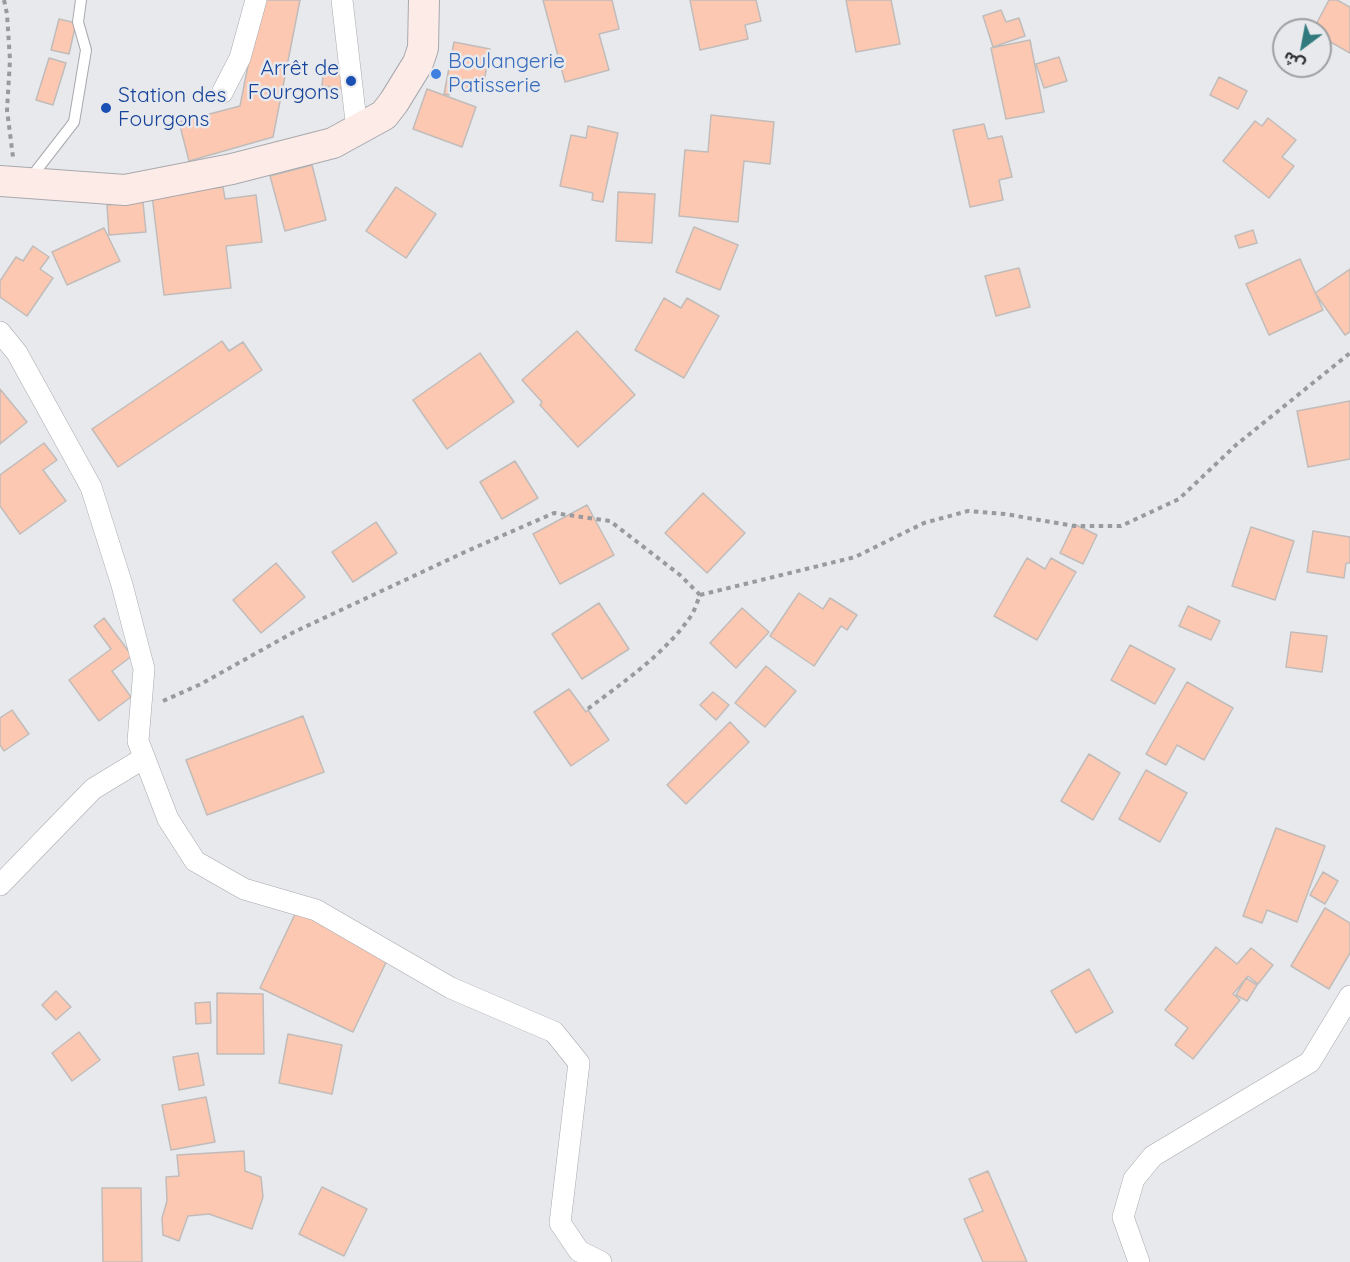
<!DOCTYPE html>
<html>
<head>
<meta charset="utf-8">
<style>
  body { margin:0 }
  #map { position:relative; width:1350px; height:1262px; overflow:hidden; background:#e8e9ed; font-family:Quicksand,"Noto Sans Arabic",sans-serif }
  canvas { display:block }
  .north { position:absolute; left:1272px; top:18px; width:60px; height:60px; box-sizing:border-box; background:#e8e9ed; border:2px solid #9e9fa2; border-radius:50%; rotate:212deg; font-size:16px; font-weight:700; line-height:24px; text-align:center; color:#303032 }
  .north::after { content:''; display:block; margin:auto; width:21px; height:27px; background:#307a7e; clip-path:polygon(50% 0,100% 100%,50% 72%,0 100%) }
</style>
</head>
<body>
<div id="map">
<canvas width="1350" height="1262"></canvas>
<div class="north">ش</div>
</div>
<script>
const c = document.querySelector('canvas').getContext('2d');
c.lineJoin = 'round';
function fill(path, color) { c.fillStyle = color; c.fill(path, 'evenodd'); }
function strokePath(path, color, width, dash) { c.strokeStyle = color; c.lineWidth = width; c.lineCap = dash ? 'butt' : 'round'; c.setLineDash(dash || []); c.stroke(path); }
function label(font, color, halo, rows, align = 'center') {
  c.font = font + ' Quicksand,sans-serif'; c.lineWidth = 5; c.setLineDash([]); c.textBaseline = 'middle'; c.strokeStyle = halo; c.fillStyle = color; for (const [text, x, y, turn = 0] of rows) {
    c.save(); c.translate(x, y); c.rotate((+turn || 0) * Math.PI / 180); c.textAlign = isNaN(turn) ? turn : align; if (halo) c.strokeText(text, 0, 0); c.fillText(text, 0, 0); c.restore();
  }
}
const building = new Path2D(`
  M261,0h39l-27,137 -84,24 -10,-39 61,-16z
  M543,0h69l7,29 -20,5 10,36 -44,12z
  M690,0h66l5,21 -16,4 3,14 -48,11z
  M846,0h45l9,44 -44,8z
  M1329,0h8l13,7v46l-30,-17v-6h-7z
  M1001,10l5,12 13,-4 6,18 -32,11 -10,-31z
  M59,19l17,4 -7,31 -18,-4z
  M1030,40l14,72 -38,7 -15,-71z
  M454,42l36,7 -8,43 -31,-6 -2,9 -5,-1z
  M1059,57l8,24 -23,7 -8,-24z
  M49,58l17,5 -13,42 -17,-5z
  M324,65l26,3 -2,21 -26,-3z
  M1219,77l28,14 -9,18 -28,-14z
  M427,89l49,18 -14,40 -49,-18z
  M711,115l63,7 -4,42 -26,-3 -6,61 -59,-6 6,-66 23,2z
  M1268,118l28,22 -14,17 12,9 -25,32 -46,-37 32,-40 7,5z
  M984,124l4,15 14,-3 10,41 -13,3 4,20 -33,7 -17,-77z
  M588,126l30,7 -15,69 -11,-2 1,-7 -33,-7 11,-51 15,3z
  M312,165l14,55 -41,11 -15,-55z
  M223,187l2,12 31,-4 6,47 -36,4 5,42 -67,7 -12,-100z
  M396,187l40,27 -30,44 -40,-27z
  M618,192l37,2 -3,49 -36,-2z
  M143,202l3,30 -37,3 -2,-30z
  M694,227l44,18 -18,45 -44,-18z
  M104,228l16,33 -53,24 -15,-33z
  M1253,230l4,13 -18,5 -4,-12z
  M33,246l16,11 -9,12 13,9 -26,38 -27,-19v-16l16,-24 7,4z
  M1300,259l23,51 -54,25 -23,-51z
  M1019,268l11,39 -34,9 -11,-40z
  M1350,269v63l-5,3 -30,-42z
  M664,298l17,10 6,-10 32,18 -35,62 -49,-28z
  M577,331l58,64 -57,52 -38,-42 2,-3 -20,-22z
  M222,341l7,10 14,-9 19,28 -144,97 -26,-38z
  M480,353l34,49 -67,47 -34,-49z
  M0,389l27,33 -27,22z
  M1350,401v58l-42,8 -11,-56z
  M44,443l13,17 -14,10 23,31 -46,33 -20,-28v-31z
  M515,461l23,37 -36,21 -22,-37z
  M703,493l42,40 -38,40 -42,-40z
  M587,505l27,50 -54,29 -27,-50z
  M376,522l21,31 -44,29 -21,-30z
  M1074,524l23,11 -14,29 -23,-11z
  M1251,527l43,14 -19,59 -43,-14z
  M1313,531l37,6v26h-4l-2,15 -37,-6z
  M1027,558l18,11 6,-11 25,14 -39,68 -43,-24z
  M276,563l29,34 -44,36 -28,-33z
  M799,593l24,16 7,-11 27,17 -10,15 -6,-4 -27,40 -44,-30z
  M599,603l30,46 -47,30 -30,-45z
  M1188,606l32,15 -9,19 -32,-14z
  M742,608l27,24 -33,36 -26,-25z
  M104,618l28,38 -20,15 19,26 -32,24 -30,-41 42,-31 -17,-23z
  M1291,632l36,4 -5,36 -36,-5z
  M1130,645l45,24 -20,35 -44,-24z
  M766,666l30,25 -31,36 -30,-24z
  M1187,682l46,26 -29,52 -27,-15 -11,20 -20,-11z
  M569,689l17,23 2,-2 21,30 -38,26 -37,-54z
  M713,692l16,13 -13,15 -16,-15z
  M12,710l17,24 -25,17 -4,-6v-27z
  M303,716l21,56 -117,43 -21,-55z
  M730,722l19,20 -63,62 -19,-19z
  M1089,754l31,19 -27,47 -32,-19z
  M1146,770l41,23 -27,49 -41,-23z
  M1276,828l49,18 -28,76 -30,-12 -5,13 -19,-7z
  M1323,872l15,9 -13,23 -15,-9z
  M1325,908l25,15v30l-21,36 -38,-23z
  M296,912l93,44 -36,76 -93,-44z
  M1216,947l21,17 14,-16 22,17 -15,19 -10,-8 -15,18 7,6 -47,59 -18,-14 13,-17 -23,-18z
  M1089,969l24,43 -37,21 -25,-42z
  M1246,978l11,7 -10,16 -11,-6z
  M56,991l15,16 -15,13 -14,-15z
  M217,993l46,1 1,60h-47z
  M210,1002l1,21 -15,1 -1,-21z
  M79,1032l21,28 -28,21 -20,-28z
  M288,1034l54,11 -10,49 -53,-11z
  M198,1053l6,32 -25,5 -6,-33z
  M206,1097l9,45 -44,8 -9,-45z
  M244,1151l1,20 16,6 2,20 -11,32 -43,-15 -21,2 -9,25 -16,-6 -1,-17 5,-17 -1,-24 13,-1 -2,-21z
  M988,1171l39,91h-44l-19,-43 19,-8 -14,-32z
  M322,1187l45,22 -23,47 -45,-22z
  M102,1188h39l1,74h-39z`);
fill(building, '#fcc8b2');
strokePath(building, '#c1bcba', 1.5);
const lane = new Path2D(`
  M29,180l45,-58 12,-72 -8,-28 3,-22`);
const street = new Path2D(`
  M342,0l15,130
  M222,93l18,-35 16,-58
  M0,332l17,21 74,134 31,98 22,84 -6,72 30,78 27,42 49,28 72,21 135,78 103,44 25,31 -19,160 19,28 22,11
  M0,885l93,-96 51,-31
  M1139,1262l-16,-45 11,-38 19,-23 157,-94 40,-66`);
const secondary = new Path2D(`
  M0,181l125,9 107,-21 101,-26 51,-28 10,-13 24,-39 5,-15 1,-48`);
strokePath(lane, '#a8a9ad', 12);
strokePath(street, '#a8a9ad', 22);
strokePath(secondary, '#a8a9ad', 32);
strokePath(new Path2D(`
  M4,0l3,14 3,46 -3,50 6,47
  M700,595l155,-38 69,-34 44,-12 37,3 69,12h47l58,-27 57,-54 114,-92
  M163,701l38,-17 93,-52 173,-81 87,-38 56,8 70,54 20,20c-3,7 -5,15 -9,21 -27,39 -69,67 -106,95`), '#999a9d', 4, [4.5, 4.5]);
strokePath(lane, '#fff', 10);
strokePath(street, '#fff', 21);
strokePath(secondary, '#fcebe7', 30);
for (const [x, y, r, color] of [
  [436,74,6,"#3f7fe0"],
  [351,81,6,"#1a4fb4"],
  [106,108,6,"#1a4fb4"]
]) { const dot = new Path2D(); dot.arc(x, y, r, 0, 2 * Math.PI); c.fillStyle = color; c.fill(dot); strokePath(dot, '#e8e9ed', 2); }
label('21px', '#366cbe', '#e8e9ed', [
  ["Boulangerie",448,62],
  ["Patisserie",448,86]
], 'left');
label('21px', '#164399', '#e8e9ed', [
  ["Arrêt de",339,69],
  ["Fourgons",339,93],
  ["Station des",118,96,"left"],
  ["Fourgons",118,120,"left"]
], 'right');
</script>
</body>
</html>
